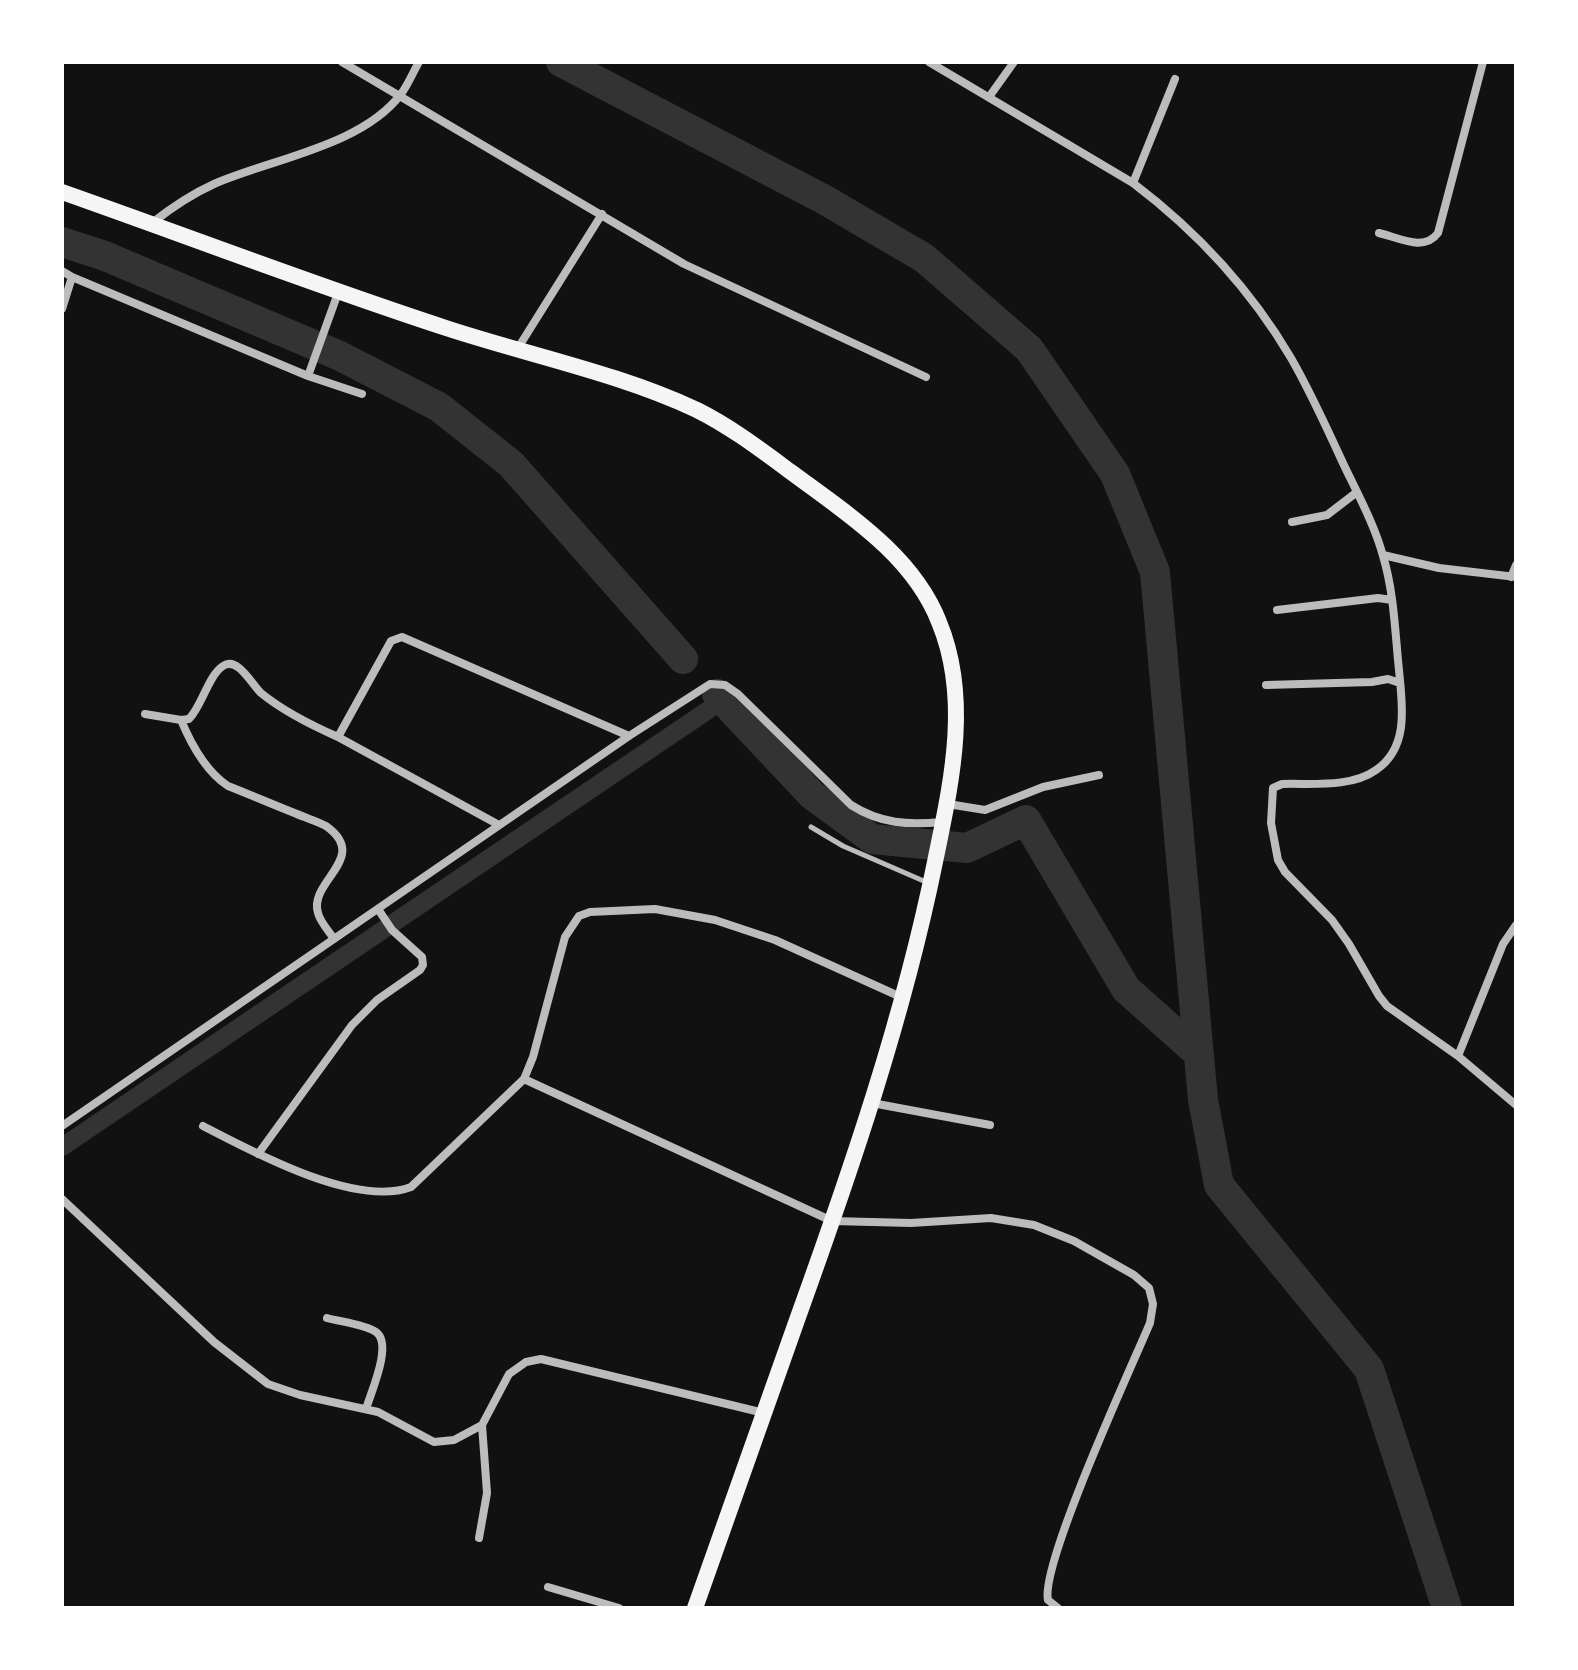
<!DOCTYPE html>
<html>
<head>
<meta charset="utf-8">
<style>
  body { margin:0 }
  #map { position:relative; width:1578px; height:1670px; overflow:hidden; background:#111; font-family:Georgia,serif }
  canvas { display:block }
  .frame { position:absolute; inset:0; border:64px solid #fff; pointer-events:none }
</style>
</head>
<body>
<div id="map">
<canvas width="1578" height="1670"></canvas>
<div class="frame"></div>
</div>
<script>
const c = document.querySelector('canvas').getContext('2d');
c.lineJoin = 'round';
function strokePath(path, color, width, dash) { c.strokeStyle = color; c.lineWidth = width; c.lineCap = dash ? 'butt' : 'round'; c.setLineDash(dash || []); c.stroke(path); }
strokePath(new Path2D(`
  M62,1147l661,-447`), '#333', 18);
strokePath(new Path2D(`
  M561,62l264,138 99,58 105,91 86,125 40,98 48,528 16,85 150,184 78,239
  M62,242l43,14 235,100 99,51 72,57 172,195
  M717,694l95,101 60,44 95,9 59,-28 100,169 73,65`), '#333', 30);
strokePath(new Path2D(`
  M811,827l32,19 83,36`), '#bcbcbc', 5);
strokePath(new Path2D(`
  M342,62l342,202 242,113
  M929,62l204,121c62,47 118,107 158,175 19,33 35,68 51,103 14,30 32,62 41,95 11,36 12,76 16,114 3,34 11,77 -23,100 -25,18 -65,13 -94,14l-9,4 -2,35 7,37 7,12 47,48 17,24 30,52 8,10 71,50 58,49
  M989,97l25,-35
  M1133,183l42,-104
  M152,223c19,-15 40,-29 62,-39 57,-25 148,-38 187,-90 7,-9 12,-22 18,-32
  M1379,233c21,5 45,19 59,0l45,-171
  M62,271l10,6 -10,32
  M72,277l236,99 54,18
  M518,348l84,-134
  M308,376l30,-83
  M1292,522l35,-7 30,-23
  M1383,555l56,13 77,9
  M1511,577l5,-12
  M1277,610l101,-12 14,2
  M1266,685l106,-3 16,-3 12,4
  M145,714l36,6 8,-1c13,-13 19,-43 34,-53 15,-10 29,19 38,27 22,18 52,33 77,44l53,-96 11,-4 227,99
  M181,720c10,24 24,51 47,66 23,9 46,19 69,28 9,4 20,7 29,12 45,32 -18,55 -8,87 2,9 11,18 16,26
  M338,737l161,88
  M948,804l37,6 58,-23 56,-12
  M1458,1056l45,-112 13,-19
  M524,1079l308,142 79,2 80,-5 43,7 40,16 60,34 15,13 4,16 -3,19c-19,45 -110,242 -102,277l10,8
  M872,1103l118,22
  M62,1126l567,-390 81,-52 15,1 13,9 113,111c30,19 57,20 91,17
  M203,1126c50,26 153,82 208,61l113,-108 9,-22 32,-120 14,-21 11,-4 65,-3 60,11 60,20 128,58
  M258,1154l94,-129 25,-25 43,-30 3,-5 -1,-8 -30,-27 -14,-21
  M62,1199l152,143 54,42 32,11 78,17 56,30 20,-2 28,-15 27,-51 17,-12 15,-3 223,54
  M327,1318c14,4 37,6 49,14 17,12 -5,60 -10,77
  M479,1538l8,-45 -5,-68
  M548,1587l71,21`), '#bcbcbc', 8);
strokePath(new Path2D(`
  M62,192c128,45 255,94 384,136 82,27 172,45 251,82 34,17 64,40 94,62 55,41 122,83 148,150 32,77 12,162 -4,240 -32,157 -84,308 -138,458 -34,96 -68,192 -102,288`), '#f5f5f5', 16);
</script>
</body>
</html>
